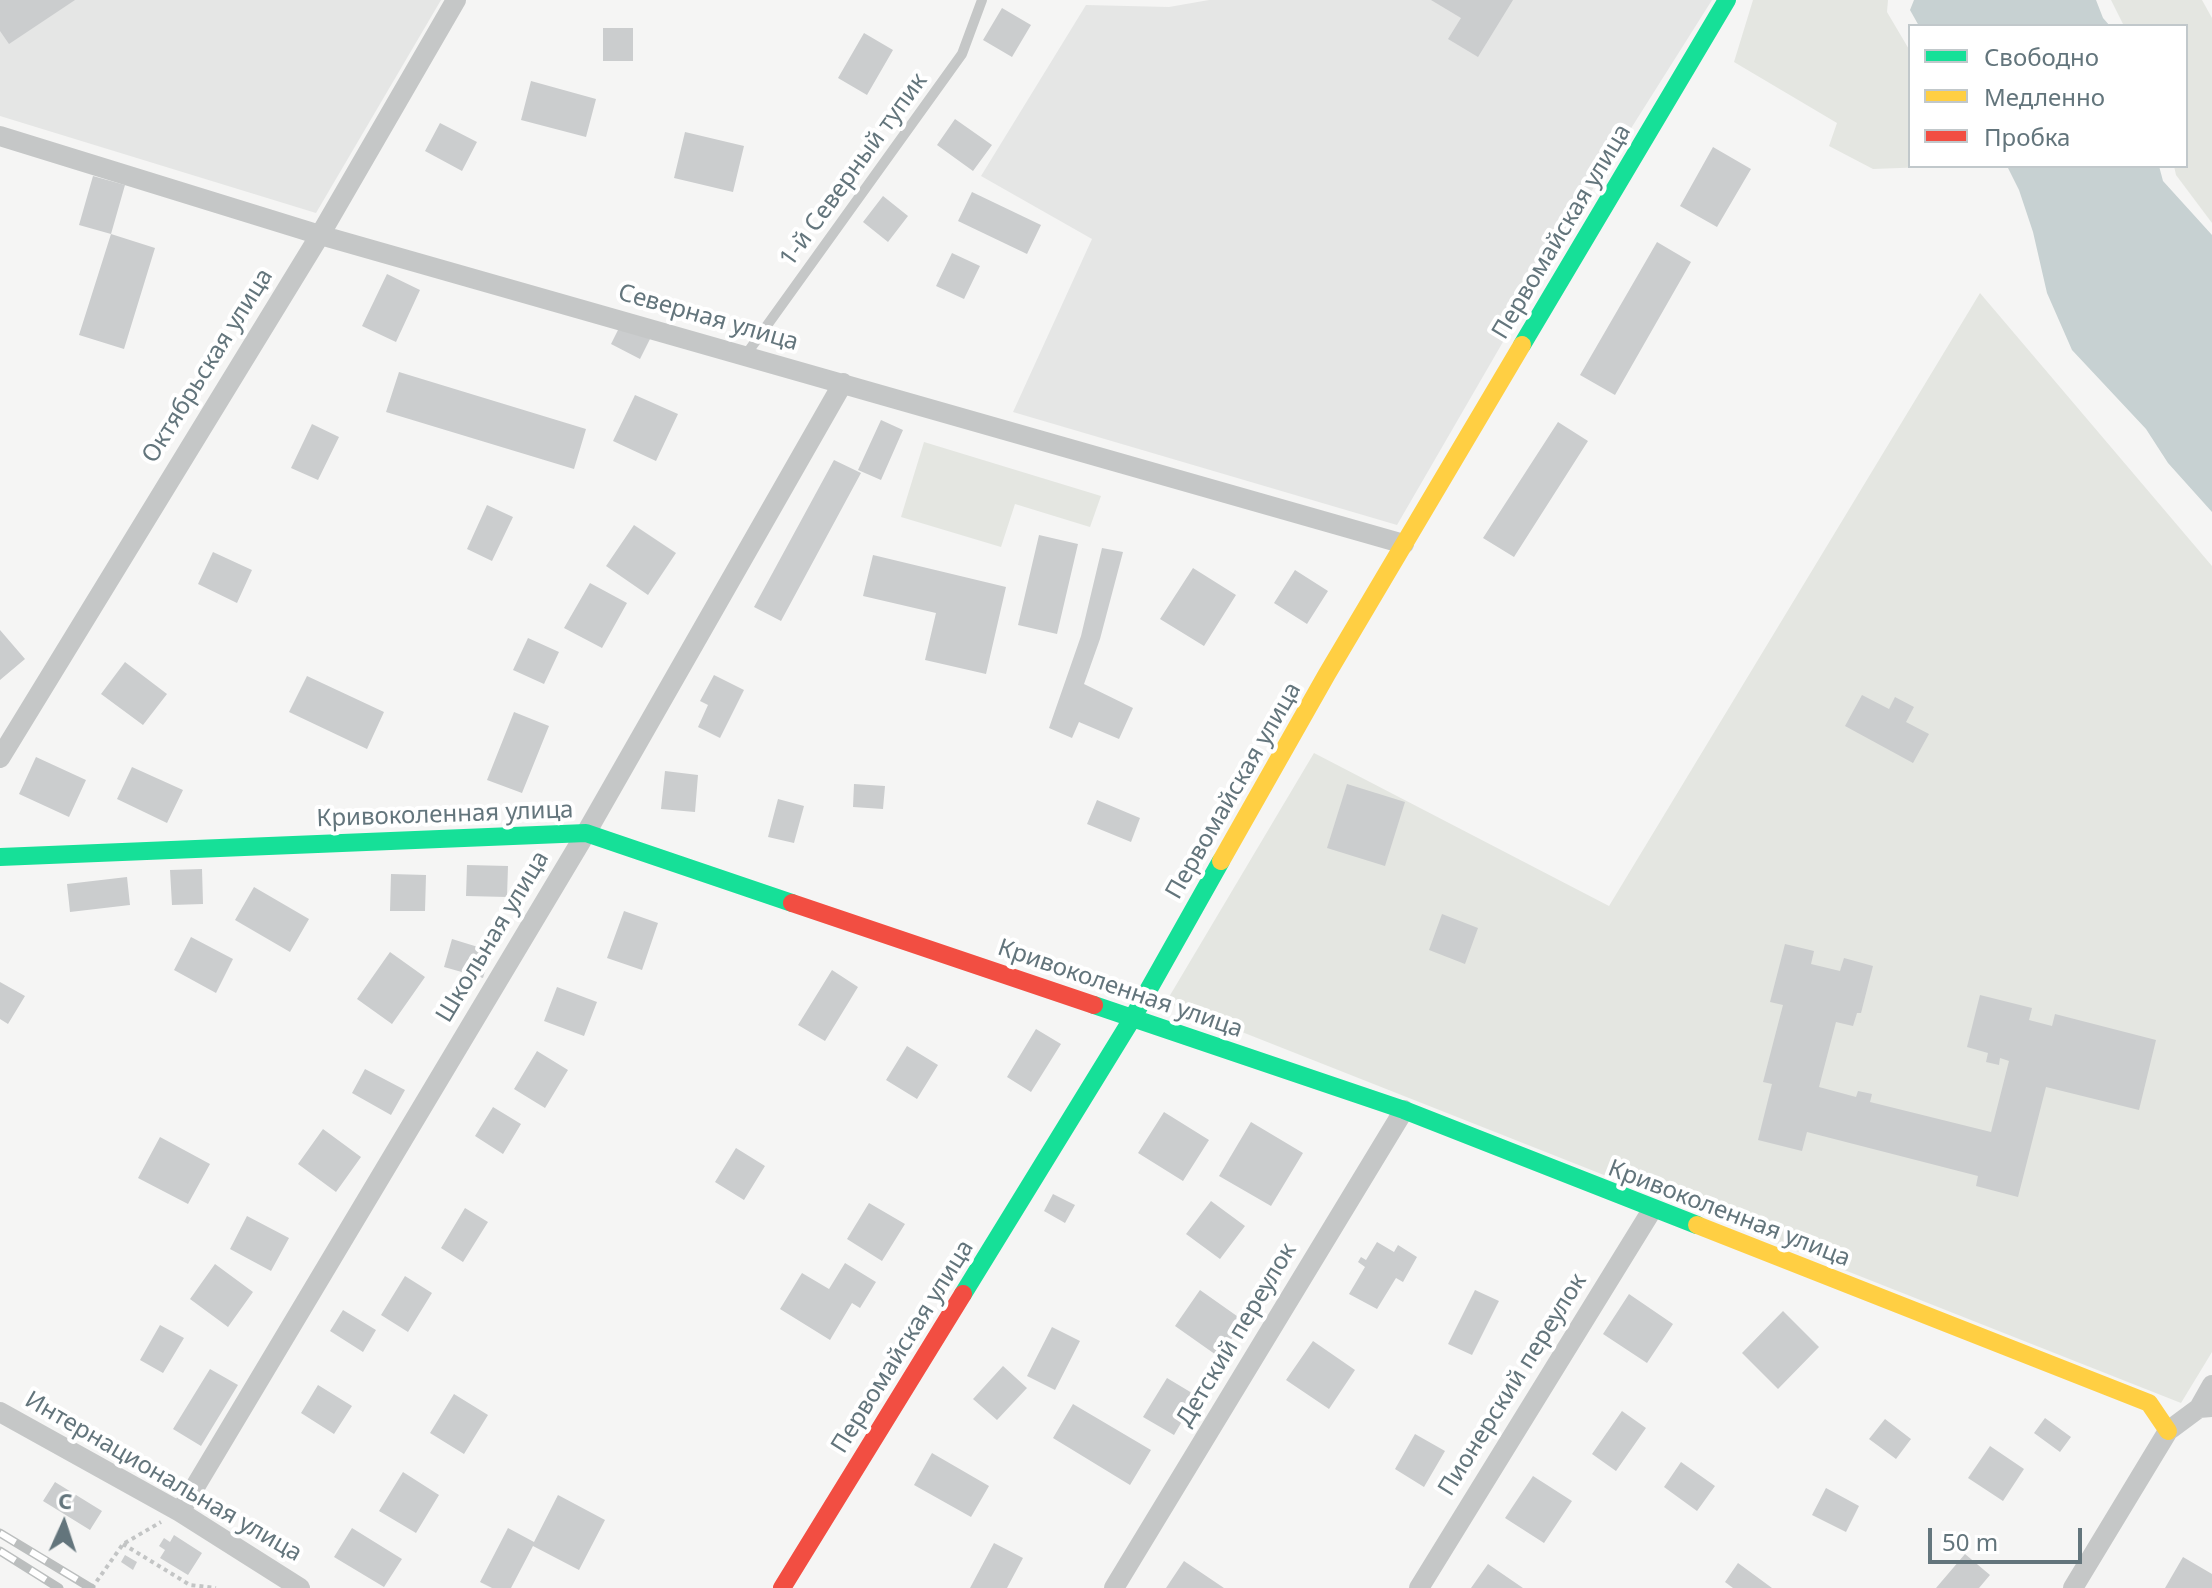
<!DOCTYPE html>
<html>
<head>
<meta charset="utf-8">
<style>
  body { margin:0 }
  #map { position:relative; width:2212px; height:1588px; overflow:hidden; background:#f5f5f4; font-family:"Noto Sans",sans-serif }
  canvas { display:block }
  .legend { position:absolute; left:1908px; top:24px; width:280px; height:144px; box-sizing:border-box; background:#fff; border:2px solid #c1c8cb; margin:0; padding:10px 14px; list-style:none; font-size:24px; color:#63757c }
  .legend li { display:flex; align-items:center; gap:16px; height:40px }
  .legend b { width:40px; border:2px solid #c1c8cb }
  .north { position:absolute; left:24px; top:1484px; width:80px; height:80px; -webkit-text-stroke:6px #fff; paint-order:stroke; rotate:3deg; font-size:22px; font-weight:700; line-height:32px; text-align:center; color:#63757c }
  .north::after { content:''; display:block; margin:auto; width:28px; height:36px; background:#63757c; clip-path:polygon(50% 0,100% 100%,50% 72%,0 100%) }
  .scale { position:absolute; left:1928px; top:1528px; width:154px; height:36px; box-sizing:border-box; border:4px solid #63757c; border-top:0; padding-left:10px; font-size:24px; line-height:28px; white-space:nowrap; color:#63757c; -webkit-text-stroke:6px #fff; paint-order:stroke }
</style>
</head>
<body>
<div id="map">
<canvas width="2212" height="1588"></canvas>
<ul class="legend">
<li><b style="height:10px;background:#16e098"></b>Свободно</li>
<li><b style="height:10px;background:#ffcf43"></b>Медленно</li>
<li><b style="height:10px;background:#f24e42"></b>Пробка</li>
</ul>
<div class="north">С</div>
<div class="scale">50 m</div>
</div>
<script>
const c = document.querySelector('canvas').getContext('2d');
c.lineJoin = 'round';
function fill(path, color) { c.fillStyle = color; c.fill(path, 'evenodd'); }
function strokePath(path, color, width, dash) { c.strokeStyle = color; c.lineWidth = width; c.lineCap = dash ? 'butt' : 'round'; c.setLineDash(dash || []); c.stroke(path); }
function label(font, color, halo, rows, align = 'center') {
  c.font = font + ' "Noto Sans",sans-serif'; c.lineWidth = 8; c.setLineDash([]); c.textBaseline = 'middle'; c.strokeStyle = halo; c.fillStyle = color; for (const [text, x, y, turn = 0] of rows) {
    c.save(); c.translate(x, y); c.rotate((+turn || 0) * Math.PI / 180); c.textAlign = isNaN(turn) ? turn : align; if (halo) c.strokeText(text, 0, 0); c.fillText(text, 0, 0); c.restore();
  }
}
fill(new Path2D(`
  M0,0h441l-125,213 -316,-97z
  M1209,0h503l-135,214 -180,311 -384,-113 79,-173 -111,-63 105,-171 83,2z`), '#e5e6e5');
fill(new Path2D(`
  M1753,0h135l-1,12 23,39v115h43l-80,3 -44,-23 8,-23 -103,-61z
  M2111,0h91l10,18v205l-36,-48 -2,-9h12v-140h-62z
  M1980,293l232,273v786l-31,51 -1015,-401 148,-249 295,153z
  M924,442l177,54 -11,31 -75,-23 -14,43 -100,-30z`), '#e4e6e1');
fill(new Path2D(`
  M1914,0h182l7,18 7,8h-191l-9,-16z
  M2007,166h152l4,15 49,54v277l-44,-49 -22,-34 -74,-79 -25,-57 -14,-61 -14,-42z`), '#c7d1d2');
fill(new Path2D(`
  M0,0h75l-66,44 -9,-13z
  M1431,0h82l-35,57 -30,-18 13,-21z
  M1002,8l29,17 -19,32 -29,-17z
  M603,28h30v33h-30z
  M864,33l29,17 -26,45 -29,-17z
  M531,81l65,18 -10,38 -65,-17z
  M955,119l37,26 -19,26 -36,-26z
  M440,123l37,19 -15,29 -37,-20z
  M685,132l59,14 -11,46 -59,-14z
  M1713,147l38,22 -34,58 -37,-21z
  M93,176l32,9 -14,49 -32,-9z
  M972,192l69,33 -14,29 -69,-33z
  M883,196l25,20 -20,26 -25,-20z
  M111,234l44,14 -31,101 -45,-14z
  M1657,242l34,20 -76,133 -35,-20z
  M952,253l28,13 -16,33 -28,-13z
  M387,274l33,16 -24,52 -34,-16z
  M621,324l29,15 -10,20 -29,-15z
  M399,372l187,57 -12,40 -188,-57z
  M635,395l43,19 -22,47 -43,-20z
  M881,420l22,10 -22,50 -23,-10z
  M1558,422l30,19 -74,116 -31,-19z
  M312,424l27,13 -21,43 -27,-12z
  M834,460l27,13 -80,148 -27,-14z
  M487,505l26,12 -21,44 -25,-12z
  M634,525l42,28 -28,42 -42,-29z
  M1039,535l39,9 -21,90 -39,-9z
  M1102,548l21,4 -23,87 -16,45 49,24 -14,31 -40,-17 -7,16 -23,-10 32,-92z
  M213,552l39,18 -15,33 -39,-19z
  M873,555l133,32 -20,87 -61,-14 11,-47 -73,-17z
  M1193,568l43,27 -32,51 -44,-27z
  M1295,570l33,21 -21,33 -33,-21z
  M590,583l37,20 -25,45 -38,-20z
  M0,630l25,29 -25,21z
  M528,638l31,14 -15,32 -31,-14z
  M125,662l42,32 -24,31 -42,-31z
  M714,675l30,15 -24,48 -22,-11 10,-22 -8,-4z
  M307,676l77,36 -17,37 -78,-37z
  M1862,695l27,14 6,-12 19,10 -8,15 23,12 -16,29 -68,-37z
  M514,712l35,14 -27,67 -35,-13z
  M36,757l50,23 -17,37 -50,-23z
  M132,767l51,23 -16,33 -50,-24z
  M665,771l33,4 -3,37 -34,-3z
  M854,784l31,2 -2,23 -30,-2z
  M1347,784l58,18 -20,64 -58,-18z
  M778,799l26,7 -10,37 -26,-6z
  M1097,800l43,18 -9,24 -44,-18z
  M467,865l41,1 -1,31 -41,-1z
  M202,869l1,35 -31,1 -2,-35z
  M391,874l35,1 -1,36h-35z
  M127,877l3,28 -60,7 -3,-28z
  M254,887l55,32 -19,33 -55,-32z
  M624,911l34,12 -16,47 -35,-12z
  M1442,914l36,14 -13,36 -36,-14z
  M191,937l42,22 -17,34 -42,-23z
  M452,939l39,12 -8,27 -39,-11z
  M1785,944l29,7 -3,13 29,7 4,-13 29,8 -12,47h-4l-4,13 -17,-4 -17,65 37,10 2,-6 14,3 -2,8 121,30 18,-71 -9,-3 -1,7 -13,-3 2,-9 -21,-6 13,-52 52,13 -3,12 23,6 3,-12 101,26 -17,70 -93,-23 -28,110 -42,-11 2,-10 -171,-44 -5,19 -44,-11 14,-56 -9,-2 20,-77 -13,-3z
  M390,952l35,25 -33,47 -35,-25z
  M832,970l26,17 -33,54 -27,-16z
  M0,982l25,14 -17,28 -8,-5z
  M557,987l40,15 -13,34 -40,-15z
  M1036,1029l25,15 -30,48 -24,-15z
  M907,1046l31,19 -21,34 -31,-19z
  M537,1051l31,19 -23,38 -31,-19z
  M365,1069l40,21 -14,25 -39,-22z
  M493,1107l28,17 -18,30 -28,-18z
  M1164,1112l45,28 -26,41 -45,-28z
  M1251,1122l52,31 -32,53 -52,-30z
  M323,1129l38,28 -25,35 -38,-28z
  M160,1137l50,27 -22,40 -50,-26z
  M736,1148l29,18 -21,34 -29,-18z
  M1053,1194l22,11 -10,18 -21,-12z
  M1211,1201l34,25 -25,33 -34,-25z
  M869,1203l36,21 -23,37 -35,-22z
  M465,1208l23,14 -25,40 -22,-14z
  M247,1216l42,22 -18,33 -41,-22z
  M1377,1242l17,10 4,-7 19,12 -14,25 -7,-4 -19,31 -28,-15 16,-27 -7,-5 3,-5 5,3z
  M845,1263l31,19 -16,26 -8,-5 -22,37 -50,-31 22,-36 27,16z
  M215,1264l38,28 -25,35 -38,-28z
  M405,1276l27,17 -24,39 -27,-17z
  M1200,1290l44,31 -25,36 -44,-31z
  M1475,1290l24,11 -27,54 -24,-11z
  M1629,1294l44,30 -26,39 -44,-29z
  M343,1310l33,20 -13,22 -33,-21z
  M1783,1311l36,36 -41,42 -36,-36z
  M160,1325l24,13 -21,35 -23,-13z
  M1052,1327l28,14 -25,49 -28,-14z
  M1313,1341l42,29 -26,39 -43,-29z
  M1003,1366l24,22 -30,32 -24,-21z
  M210,1369l28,16 -37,61 -28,-17z
  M1167,1378l30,18 -23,39 -31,-18z
  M318,1385l34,21 -18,28 -33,-21z
  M454,1394l34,21 -24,39 -34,-21z
  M1073,1404l78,46 -21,35 -77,-47z
  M1622,1411l24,17 -30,43 -24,-17z
  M2045,1418l26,19 -11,15 -26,-19z
  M1885,1419l26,20 -15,20 -27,-20z
  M1415,1434l30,17 -21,36 -29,-18z
  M1990,1446l34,23 -21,32 -35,-23z
  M932,1453l57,33 -18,31 -57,-32z
  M1681,1462l34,24 -18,25 -33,-24z
  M403,1472l36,23 -23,38 -37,-22z
  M1533,1476l39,25 -28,42 -39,-25z
  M55,1482l47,29 -12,19 -47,-29z
  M1826,1488l33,18 -13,26 -34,-17z
  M558,1495l47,25 -26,50 -46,-24 -22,42h-19l-12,-6 28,-54 26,14z
  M352,1528l50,31 -18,28 -50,-30z
  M174,1535l28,18 -14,22 -28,-17 5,-8 -6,-4 5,-8 6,4z
  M994,1543l29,15 -16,30h-37z
  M1965,1554l25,21 -11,13h-43z
  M125,1555l12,7 -4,8 -12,-8z
  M2183,1557l29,17v14h-47z
  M1184,1561l40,27h-58z
  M1738,1563l34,25h-39l-8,-6z
  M1488,1564l35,24h-52z`), '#cbcdce');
strokePath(new Path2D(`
  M123,1544l67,41 26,3
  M92,1588l31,-44 38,-22`), '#c3c5c5', 4, [4, 4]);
strokePath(new Path2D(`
  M745,356l217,-302 20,-54`), '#c5c7c7', 10);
strokePath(new Path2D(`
  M0,136l320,99 1084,309
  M0,758l320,-523 136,-235
  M2199,1408l13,-23
  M0,1412l180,100 120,76
  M180,1512l406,-679 257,-450
  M1114,1588l290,-478
  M1419,1588l233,-378
  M2073,1588l95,-157 31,-23 13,-1`), '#c5c7c7', 20);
strokePath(new Path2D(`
  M1522,345l205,-345
  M0,857l586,-24 206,70
  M1094,1005l310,105 293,115
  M963,1294l169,-275 89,-158`), '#16e098', 18);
strokePath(new Path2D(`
  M1221,861l106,-187 195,-329
  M1697,1225l452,178 19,28`), '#ffcf43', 18);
strokePath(new Path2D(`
  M792,903l302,102
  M782,1588l181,-294`), '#f24e42', 18);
const rail = new Path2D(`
  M0,1533l91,55
  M0,1551l59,37`);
strokePath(rail, '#bbbebe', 9);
strokePath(rail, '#fff', 6, [18]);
label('24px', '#63757c', '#fff', [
  ["1-й Северный тупик",854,170,-54],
  ["Первомайская улица",1562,232,-59],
  ["Северная улица",708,318,16],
  ["Октябрьская улица",208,366,-58],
  ["Первомайская улица",1234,791,-60],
  ["Кривоколенная улица",445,815,-2],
  ["Школьная улица",493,937,-59],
  ["Кривоколенная улица",1120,989,19],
  ["Кривоколенная улица",1729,1214,21],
  ["Детский переулок",1237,1335,-59],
  ["Первомайская улица",903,1347,-58],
  ["Пионерский переулок",1513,1385,-58],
  ["Интернациональная улица",163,1477,30]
]);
</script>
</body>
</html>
